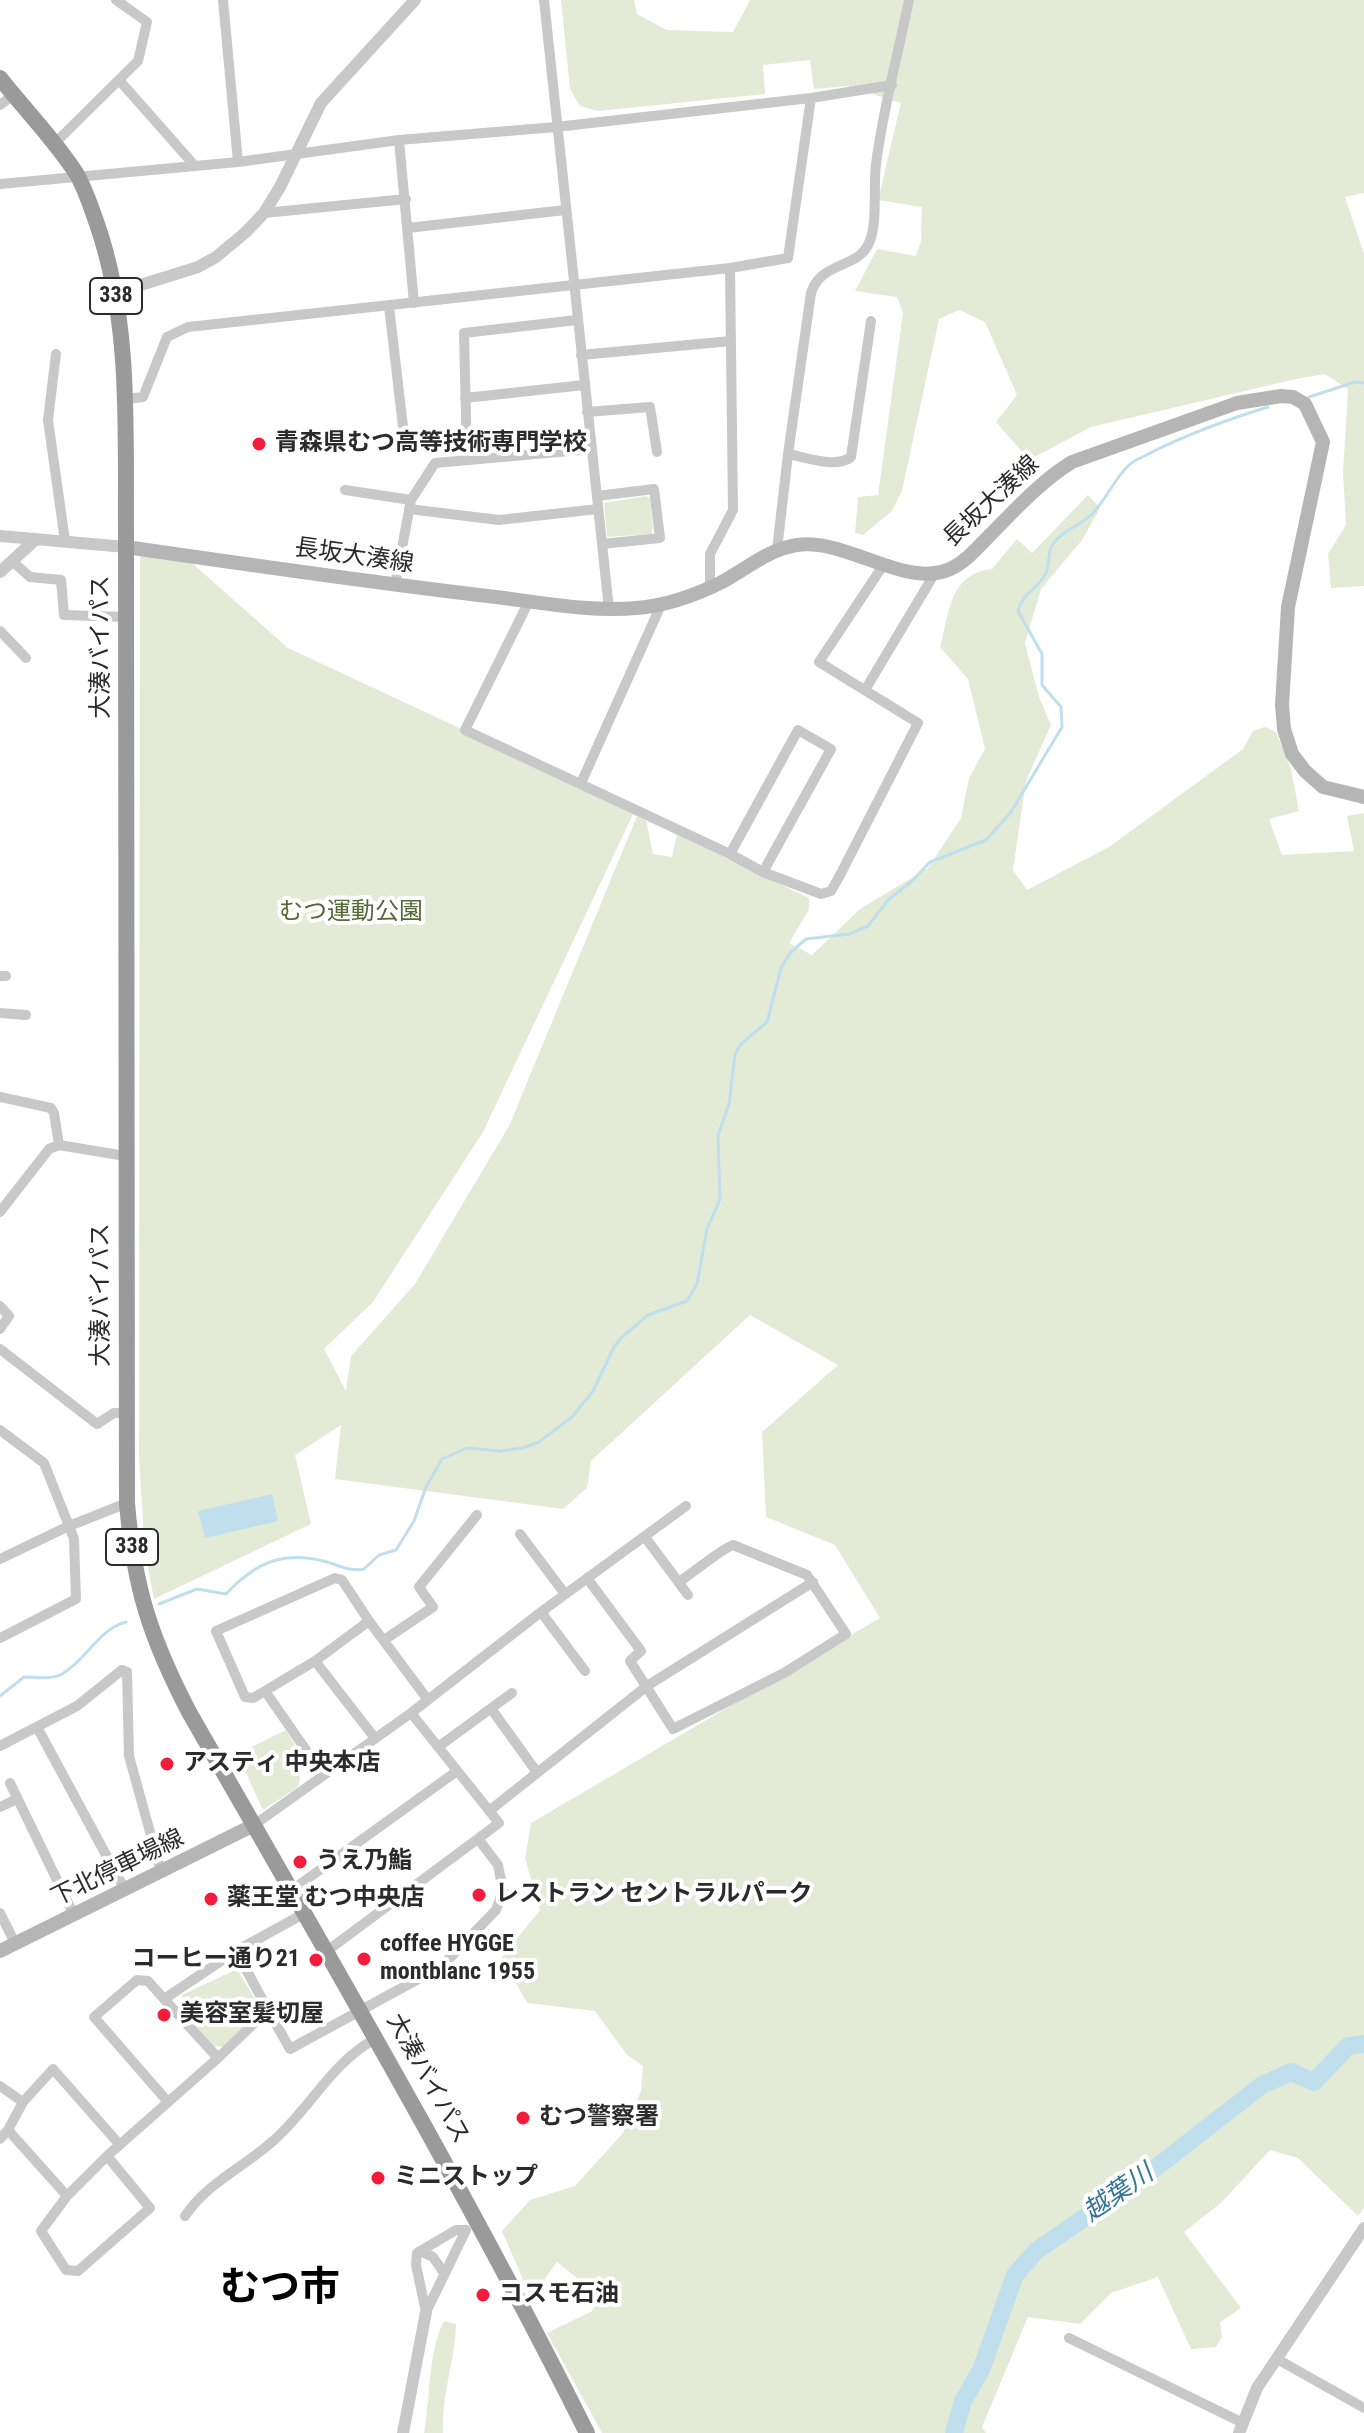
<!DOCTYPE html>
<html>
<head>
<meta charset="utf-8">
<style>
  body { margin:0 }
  canvas { display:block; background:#fff }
</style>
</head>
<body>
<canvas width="1364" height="2433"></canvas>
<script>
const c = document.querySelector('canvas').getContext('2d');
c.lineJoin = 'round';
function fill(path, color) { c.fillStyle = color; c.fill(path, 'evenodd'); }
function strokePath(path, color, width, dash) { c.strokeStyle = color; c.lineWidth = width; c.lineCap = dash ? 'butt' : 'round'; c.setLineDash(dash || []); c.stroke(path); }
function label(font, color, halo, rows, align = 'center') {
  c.font = font + ' "Roboto Condensed","Noto Sans JP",sans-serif'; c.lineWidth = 8; c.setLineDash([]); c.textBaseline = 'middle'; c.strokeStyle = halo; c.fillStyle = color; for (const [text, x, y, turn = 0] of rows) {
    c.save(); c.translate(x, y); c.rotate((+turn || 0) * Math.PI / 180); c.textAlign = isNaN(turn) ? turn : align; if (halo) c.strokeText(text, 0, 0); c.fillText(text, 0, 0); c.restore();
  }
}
fill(new Path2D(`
  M561,0h73l3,14 30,16 66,2 17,-32h614v193l-19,4 19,57v332l-33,2 -3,-34 18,-29 -3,-52 5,-84 -23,-15 -29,5 -205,48 -62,33 -33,-38 21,-27 -32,-73 -26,-12 -20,9 -37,172 -10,20 -29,24 -8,-2 3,-36 20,-2 25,-182 -6,-16 -42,-6 22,-42 39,7 5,-15 1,-34 -44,-7 23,-97 -54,-17 -33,3 -4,-29 -47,5 2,29 -167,17 -18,-5 -10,-17z
  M1088,495l12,13 -18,32 -41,49 -16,54 14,54 12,28 -25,56 -13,89 14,20 82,-43 134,-98 10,-18 12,-4 11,5 15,37 8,42 -30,8 13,36 72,-4 -7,-35 17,-3v1395l-6,8 -60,-58 -28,-8 -48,52 -38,30 57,76 -21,14 2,15 -6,10 -25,2 -33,-72 -47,16 -31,31 -52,-7 -46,110 4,6h-384l-55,-100 45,-22 10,-13 -45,-36 -26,36 -29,-67 28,-31 45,-14 48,-53 18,-42 2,-25 -16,-11 -32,-44 -68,-8 -25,-46 38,-47 -15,-52 6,-35 349,-205 -45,-73 -69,-28 -4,-85 76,-67 -88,-50 -159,146 -4,27 -24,21 -228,-30 6,-54 -46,30 16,69 -157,75 -9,-47 -6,-95 1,-900 3,-5 49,11 96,85 347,162 -152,322 -110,170 -49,47 22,42 5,-35 64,-72 94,-158 128,-310 9,4 7,34 19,3 5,-23 132,64v12l-20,33 23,12 48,-46 68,-41 33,-50 8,-40 16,-29 -17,-70 -28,-32c10,-35 9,-73 52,-78l25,-30 15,14z
  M646,496l4,2 3,30 -2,6 -44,3 -3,-34z
  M286,1730l17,28 -5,29 -35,23 -26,-56z
  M237,1969l22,37 -1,7 -35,34 -10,-1 -32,-38 1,-13z
  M444,2321l12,3c-1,38 -15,72 -13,109h-19c7,-37 3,-77 20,-112z`), '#e3ebd7');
fill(new Path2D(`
  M272,1494l6,27 -73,17 -7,-27z`), '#c0dfed');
strokePath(new Path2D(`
  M1309,397l46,-15 9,1
  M159,1604l38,-15 29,5c30,-32 58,-44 101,-32 13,4 24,10 37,7l15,-14 17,-5 18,-29 12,-34 16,-28 25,-11 33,3 22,-3 17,-6 33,-25 21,-26 21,-44 8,-10 26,-22 39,-14 10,-17 10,-55 13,-30 -2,-64 11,-31 6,-49 5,-10 27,-23 14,-54 9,-15 16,-14 43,-5 19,-8 20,-26 23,-18 19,-20 56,-22 25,-28 51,-85 -1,-20 -19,-22v-31l-24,-43c5,-21 20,-20 28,-38 4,-9 1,-20 7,-29 9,-14 27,-18 38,-29 15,-15 22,-34 37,-49 7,-7 18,-10 26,-15 37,-18 75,-32 114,-44
  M0,1696l24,-19c12,0 27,3 38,-3 25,-14 35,-44 64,-52`), '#c0dfed', 3);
strokePath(new Path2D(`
  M954,2433l9,-32 18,-31 34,-95 21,-24 109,-75 117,-91 29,-13 23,10 34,-36 16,-2`), '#c0dfed', 18);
strokePath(new Path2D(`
  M223,0l15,162
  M544,0l65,609
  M119,80l76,86
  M0,105l13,-10
  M399,140l15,163
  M55,143l83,-82 9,-39 -31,-22
  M0,184l238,-22 161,-22 157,-13 255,-29 81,-13
  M264,213l142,-14
  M408,228l157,-18
  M389,306l14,121
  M56,354l-8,66 17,121
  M581,355l150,-14
  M465,398l119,-13
  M125,399l18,-2 24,-60 21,-10 542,-59 58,-10 23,-160
  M587,412l63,-5 7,45
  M788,454c17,3 48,15 63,3l20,-136
  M467,459l-3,-126 113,-13
  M345,490l66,10
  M597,496l57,-7 6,49 -58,6
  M409,509l90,11 99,-11
  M777,550l11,-96 23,-161c10,-32 47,-24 58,-50 9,-19 4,-57 7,-79 7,-55 22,-110 33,-164
  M12,561l18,16 31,3 3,35 61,2
  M395,585l16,-85 24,-37 157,-14
  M710,587v-33l23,-44 -3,-242
  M529,601l-64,129 265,124 33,18 58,22 10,-3 8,-14 79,-154 -99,-61 65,-98
  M0,631l26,27
  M865,690l70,-117
  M581,783l80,-178
  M730,854l68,-124 33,19 -68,123
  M0,976h6
  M0,1013l26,2
  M0,1097l51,11 3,5 5,32
  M0,1212l49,-63 10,-4 66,11
  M0,1306l9,10 -9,13
  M0,1349l97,75 17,-11h13
  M0,1430l44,33 25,63 58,-23
  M520,1534l45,60
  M645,1537l43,58
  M0,1559l69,-33 5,13 2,60 -76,39
  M587,1578l54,73 -11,10 43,68 111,-56 62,-39 -39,-59 -74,-30c-10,3 -42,29 -54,37
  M541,1612l44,59
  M384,1640l49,-33 -14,-20 58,-72
  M315,1661l59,76
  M265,1691l50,-30 54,-40
  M492,1710l44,61
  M37,1727l88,163
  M0,1746l77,-40 45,-36 5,2 2,84 32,116
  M438,1747l74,-54
  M322,1773l-57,-82 -12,7 -8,-1 -29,-66 119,-53 7,2 27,41 59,79
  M10,1783l64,132
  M0,1807l17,-8
  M489,1811l158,-125 166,-104
  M254,1825l157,-112 130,-101 145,-106
  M292,1890l165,-119
  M0,1913l15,30
  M236,1951l32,59
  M327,1951l172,-128 -88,-110
  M164,1999l54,59
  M0,2086l23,16
  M168,2102l-74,-85 43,-37 11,1 16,18 72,-48 69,-38
  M8,2130l59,66
  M0,2139l8,-9 15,-28 30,-33 66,75
  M107,2156l111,-98 50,-48 22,39 152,-83 54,-56 7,-19 -5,-26 -19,-25
  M107,2156l43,52 -72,63 -12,-1 -25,-39 26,-35z
  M185,2216c22,-33 59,-49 88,-75 37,-32 59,-80 104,-103
  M420,2251l13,6 11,16
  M427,2310l39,-80
  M426,2312l-10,-47 1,-12 39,-23h10
  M1069,2338l174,85
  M1277,2359l87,49`), '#c8c8c8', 10);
strokePath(new Path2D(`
  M115,293l83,-26 18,-10 30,-25 18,-19 16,-26 41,-84 94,-103
  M0,536l126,11
  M0,572l35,-32
  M403,2433l23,-121
  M1239,2433l18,-45 107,-160`), '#c8c8c8', 12);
strokePath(new Path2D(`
  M126,547c118,17 235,34 353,48 48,5 109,18 157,13 28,-2 60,-13 86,-26 24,-13 47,-33 75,-37 50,-7 108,44 153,24 16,-7 28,-22 41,-35 25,-25 50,-53 81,-72l165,-59 44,-7 12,1 12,7 18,38 -35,165 -6,98 2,24 8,25 13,17 18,16 41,10
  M0,1951l254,-126`), '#b5b5b5', 14);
strokePath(new Path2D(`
  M0,78c25,32 54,61 76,95 9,15 15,34 21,51 35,101 28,208 29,314l1,965c7,84 23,134 62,209 136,238 275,475 398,721`), '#9a9a9a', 16);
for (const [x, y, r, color] of [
  [259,444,8,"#f51b3a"],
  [167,1764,8,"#f51b3a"],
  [300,1862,8,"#f51b3a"],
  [479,1895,8,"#f51b3a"],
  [211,1899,8,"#f51b3a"],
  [364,1959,8,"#f51b3a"],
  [316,1960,8,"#f51b3a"],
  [164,2015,8,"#f51b3a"],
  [523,2118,8,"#f51b3a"],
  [378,2178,8,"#f51b3a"],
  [483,2295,8,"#f51b3a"]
]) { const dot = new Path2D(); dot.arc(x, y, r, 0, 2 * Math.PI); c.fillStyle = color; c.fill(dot); strokePath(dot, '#fff', 3); }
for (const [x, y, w] of [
  [116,296,52],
  [132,1547,52]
]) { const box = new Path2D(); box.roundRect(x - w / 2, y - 18, w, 36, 6); c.fillStyle = '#fff'; c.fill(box); strokePath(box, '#2b2b2b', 2); }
label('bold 22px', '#2b2b2b', null, [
  ["338",116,296],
  ["338",132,1547]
]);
label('bold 24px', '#2b2b2b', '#fff', [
  ["青森県むつ高等技術専門学校",275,444],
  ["アスティ 中央本店",183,1764],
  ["うえ乃鮨",316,1862],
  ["レストラン セントラルパーク",495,1895],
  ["薬王堂 むつ中央店",227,1899],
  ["coffee HYGGE",380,1945],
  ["montblanc 1955",380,1973],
  ["コーヒー通り21",300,1960,"right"],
  ["美容室髪切屋",180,2015],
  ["むつ警察署",539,2118],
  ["ミニストップ",394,2178],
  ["コスモ石油",499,2295]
], 'left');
label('24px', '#2b2b2b', '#fff', [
  ["長坂大湊線",992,502,-43],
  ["長坂大湊線",354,557,8],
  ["大湊バイパス",102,647,-90],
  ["大湊バイパス",102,1295,-90],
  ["下北停車場線",118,1869,-26],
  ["大湊バイパス",427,2079,61]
]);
label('24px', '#526a35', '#fff', [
  ["むつ運動公園",351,913]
]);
label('italic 26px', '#337594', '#fff', [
  ["越葉川",1119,2194,-35]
]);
label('bold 40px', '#000', '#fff', [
  ["むつ市",280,2290]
]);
</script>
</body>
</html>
